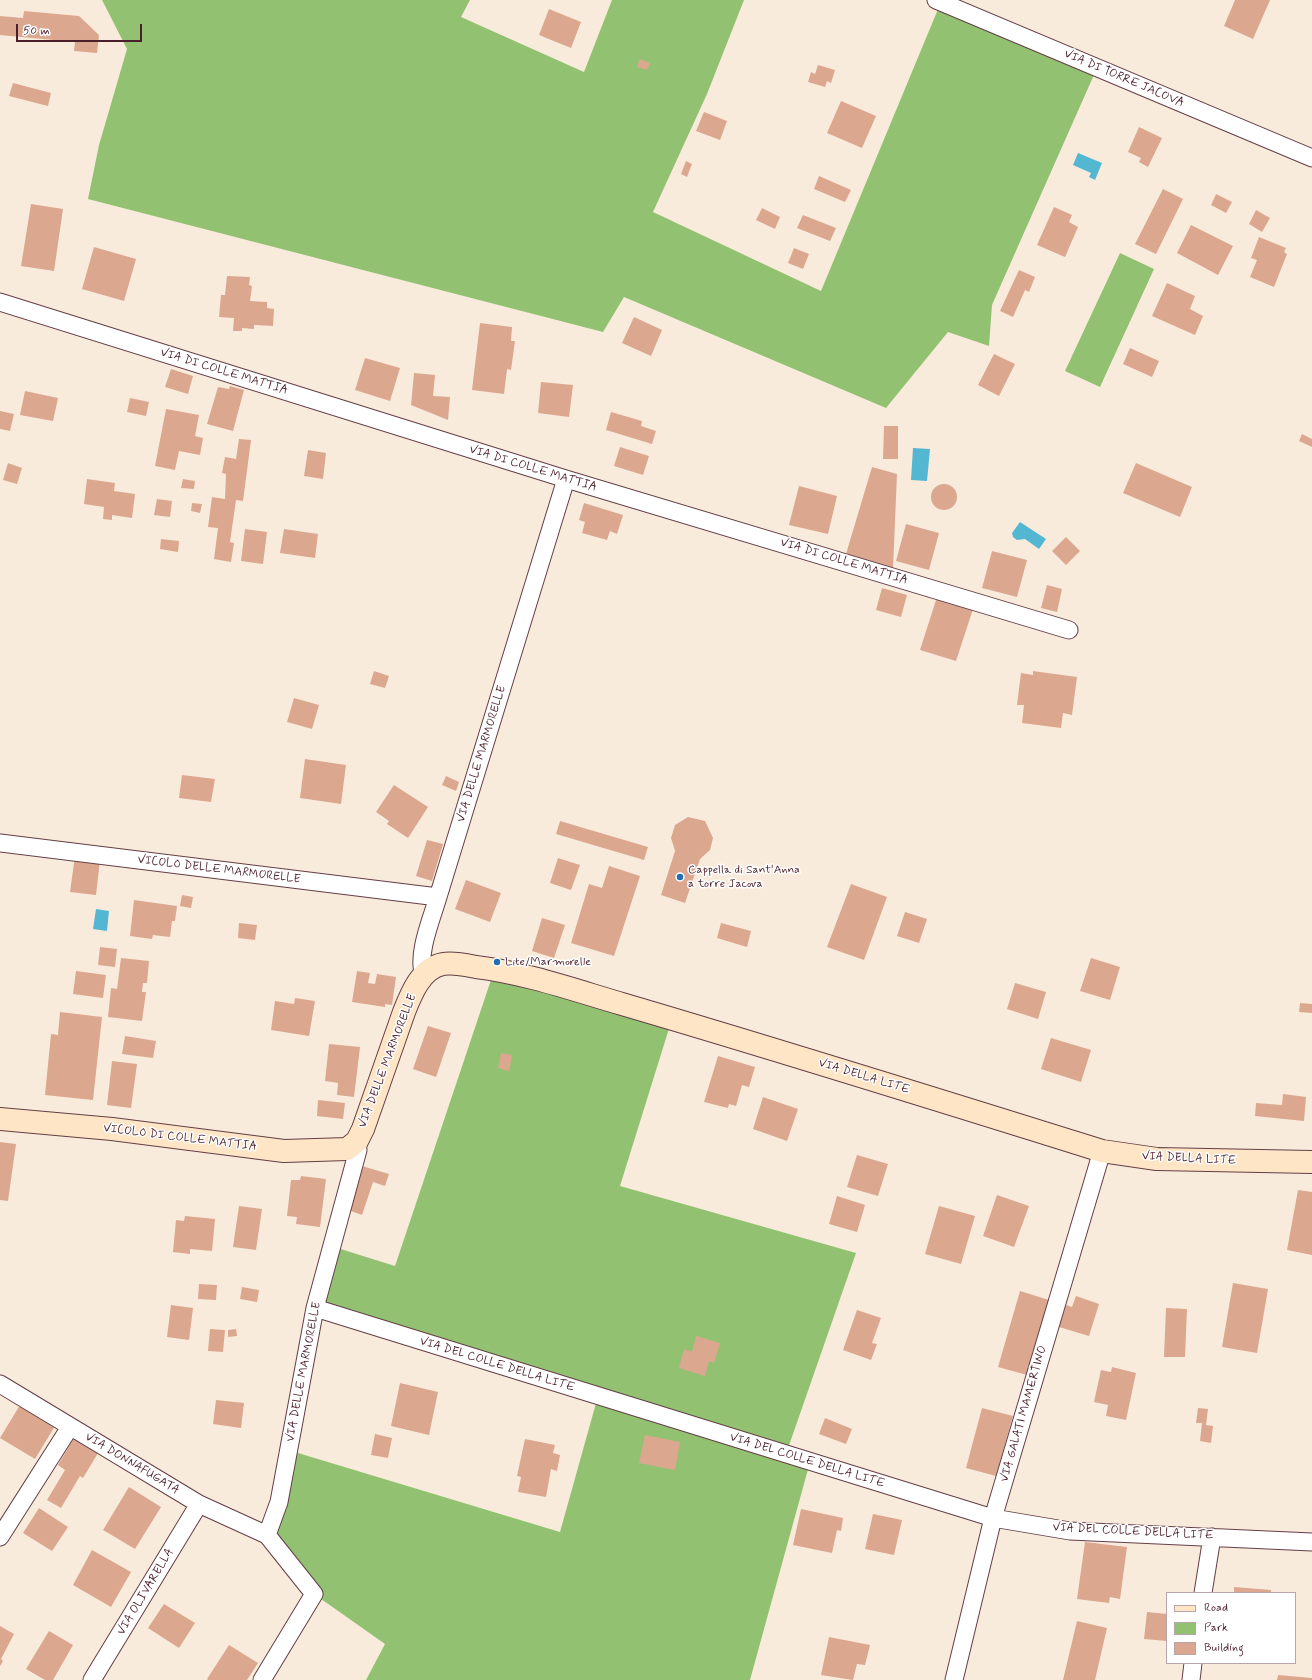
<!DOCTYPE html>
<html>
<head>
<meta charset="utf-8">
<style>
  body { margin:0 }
  #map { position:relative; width:1312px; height:1680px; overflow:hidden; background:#f9ebdc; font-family:Mynerve,sans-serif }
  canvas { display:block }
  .legend { position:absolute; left:1166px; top:1592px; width:130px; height:72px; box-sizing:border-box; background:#fff; border:1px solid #b7a5aa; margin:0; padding:5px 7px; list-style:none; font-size:12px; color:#4a1f2b }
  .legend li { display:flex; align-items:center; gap:8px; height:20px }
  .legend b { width:20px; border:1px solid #b7a5aa }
  .scale { position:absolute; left:16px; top:24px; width:126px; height:18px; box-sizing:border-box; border:2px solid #4a1f2b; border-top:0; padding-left:5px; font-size:12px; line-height:14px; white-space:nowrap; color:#4a1f2b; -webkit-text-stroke:3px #fff; paint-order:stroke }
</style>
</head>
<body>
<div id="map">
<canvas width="1312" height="1680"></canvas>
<ul class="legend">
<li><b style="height:5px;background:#fde5c5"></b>Road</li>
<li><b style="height:11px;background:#92c271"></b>Park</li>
<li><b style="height:11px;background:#dca78f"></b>Building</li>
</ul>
<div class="scale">50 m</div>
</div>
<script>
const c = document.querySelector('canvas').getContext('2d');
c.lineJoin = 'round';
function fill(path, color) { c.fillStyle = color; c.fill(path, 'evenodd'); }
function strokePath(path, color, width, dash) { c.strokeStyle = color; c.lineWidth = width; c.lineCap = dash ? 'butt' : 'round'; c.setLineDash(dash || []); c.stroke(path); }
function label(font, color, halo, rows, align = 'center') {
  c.font = font + ' Mynerve,sans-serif'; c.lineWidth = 3; c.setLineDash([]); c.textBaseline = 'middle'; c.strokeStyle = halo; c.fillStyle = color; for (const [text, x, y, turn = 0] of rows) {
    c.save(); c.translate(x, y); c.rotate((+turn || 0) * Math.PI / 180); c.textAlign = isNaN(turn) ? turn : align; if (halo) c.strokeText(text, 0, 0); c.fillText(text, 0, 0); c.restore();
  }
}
fill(new Path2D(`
  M102,0h368l-9,17 123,55 28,-72h132l-37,94 -54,118 168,79 120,-289 156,66 -105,237 -3,41 -41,-14 -62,76 -262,-111 -21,35 -515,-133 11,-54 28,-96z
  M1120,253l34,16 -54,118 -35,-16z
  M497,962l175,57 -52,167 236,67 -70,201 24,8 -60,218h-384l19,-36 -71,-50 -47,-59 21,-85 272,82 38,-136 -283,-88 16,-62 64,20z`), '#92c271');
fill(new Path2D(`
  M1078,153l24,10 -7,17 -6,-3 2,-4 -18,-8z
  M913,448l17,1 -3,32 -16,-1z
  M1020,522l26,17 -7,10 -14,-10 -8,1 -4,-3 -1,-4z
  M96,909l13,2 -2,20 -14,-2z`), '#54b7d2');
fill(new Path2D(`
  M1235,0h35l-17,39 -29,-13z
  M549,9l32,13 -10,26 -32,-13z
  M24,11l55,5 20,19 -2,18 -23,-2 1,-9 -75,-7v-19l23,2z
  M640,59l10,4 -3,7 -10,-3z
  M818,65l17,5 -4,13 -4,-2 -2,6 -17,-5 3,-10 4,2z
  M13,83l38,10 -3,13 -39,-10z
  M841,101l35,15 -14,32 -35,-15z
  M704,112l23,9 -7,19 -24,-9z
  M1139,127l23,11 -14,29 -9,-5 2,-4 -13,-6z
  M686,161l6,3 -5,13 -6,-3z
  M819,176l32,14 -6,12 -31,-13z
  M1163,189l20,10 -27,55 -21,-10z
  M1216,194l16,8 -6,11 -15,-8z
  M31,204l32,5 -9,62 -33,-5z
  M1054,207l18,8 -3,7 9,5 -13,30 -28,-12z
  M762,208l18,9 -5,12 -19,-9z
  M1256,210l14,8 -8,14 -13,-8z
  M803,215l33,13 -6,13 -33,-13z
  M1191,225l42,21 -15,29 -41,-22z
  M1259,237l27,11 -2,4 3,2 -13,33 -24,-10 7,-17 -6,-2z
  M94,247l42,12 -12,42 -42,-12z
  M794,248l15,6 -6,15 -15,-6z
  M1019,270l16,7 -6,15 -4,-2 -12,27 -13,-6z
  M227,276l23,1 -1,8 3,1 -2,15 17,1v6l7,1 -1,17 -19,-1v4l-12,-1v3h-9l1,-13 -15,-1 2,-22h4z
  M1167,283l28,13 -5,13 13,7 -8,19 -43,-19z
  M634,317l28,13 -11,26 -29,-13z
  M480,323l32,4 -1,14h4l-4,29 -4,-1 -3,25 -32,-4z
  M1130,348l29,13 -7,16 -29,-13z
  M994,354l21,10 -16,32 -21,-11z
  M365,358l35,10 -10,33 -35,-11z
  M171,369l22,7 -5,18 -23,-7z
  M414,373l21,2 -2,21 17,1 -2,23 -37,-15z
  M541,382l32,3 -4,32 -31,-4z
  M230,386l14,4 -11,41 -26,-7 11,-37 11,2z
  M25,391l33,7 -5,23 -33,-6z
  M130,398l19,4 -3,14 -19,-4z
  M166,409l33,6 -4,21 8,2 -3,17 -21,-4 -4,19 -20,-4z
  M0,411l14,3 -4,17 -10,-2z
  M611,412l31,9 -1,5 15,5 -4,13 -46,-14z
  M884,426h14v33h-15z
  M1302,434l10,5v8l-13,-6z
  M239,439l12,1 -8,61 -7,-1 -6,42 4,1 -3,19 -17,-3 4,-31 -10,-1 4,-30 13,2 1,-25 -4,-1 3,-16 11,2z
  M620,447l29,9 -6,19 -29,-9z
  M308,450l18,3 -3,26 -19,-3z
  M8,463l14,5 -5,16 -14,-4z
  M1136,463l56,24 -12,30 -57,-24z
  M872,467l25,7 -4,95 -47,-15z
  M87,479l28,4 -1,8 21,3 -3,24 -20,-3v5l-9,-1 1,-12 -20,-3z
  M183,479l12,2 -1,8 -13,-1z
  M931 497a13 13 0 1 1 26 0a13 13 0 1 1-26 0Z
  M799,486l38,10 -9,38 -39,-9z
  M157,499l15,2 -2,16 -16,-2z
  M192,503l10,1 -2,9 -9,-2z
  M584,503l39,12 -6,19 -7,-3 -3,9 -25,-7 3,-11 -6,-2z
  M906,524l33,9 -10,37 -33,-9z
  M245,529l22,3 -4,32 -22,-3z
  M284,529l34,5 -3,24 -35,-5z
  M1066,537l14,14 -14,14 -14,-14z
  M161,539l18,2 -1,11 -18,-3z
  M992,551l35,9 -10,37 -35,-9z
  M1047,585l15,4 -5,23 -16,-4z
  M882,588l25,7 -6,22 -25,-7z
  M937,597l36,12 -17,52 -36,-11z
  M374,671l15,5 -4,12 -15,-4z
  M1033,671l44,6 -5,38 -9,-2 -2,15 -39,-5 2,-18h-7l4,-32 12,2z
  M294,698l25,7 -7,24 -25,-7z
  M305,759l41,6 -5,39 -41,-6z
  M182,775l33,4 -4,23 -32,-4z
  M446,776l13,6 -3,9 -14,-6z
  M394,785l34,22 -20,31 -21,-14 2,-3 -13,-9z
  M688,817l17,4 8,17 -3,12 -10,9 -15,44 -24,-8 14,-44 -4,-13 4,-13z
  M560,821l88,26 -4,13 -88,-26z
  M427,840l16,4 -11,37 -16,-5z
  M75,856l25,4 -4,35 -26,-3z
  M558,858l22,7 -9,25 -21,-7z
  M609,866l31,10 -26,80 -43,-13 18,-59 13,4z
  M466,880l35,13 -11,29 -35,-13z
  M851,884l36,13 -23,63 -37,-13z
  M182,895l11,2 -2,11 -11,-2z
  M134,900l43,6 -2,15h-3l-2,16 -17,-2 -1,4 -22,-3z
  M905,912l22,7 -8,24 -22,-7z
  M542,918l23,7 -11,33 -22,-7z
  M239,923l18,2 -2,15 -17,-2z
  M721,923l30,8 -4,16 -30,-9z
  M100,947l17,2 -2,18 -17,-2z
  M121,958l28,3 -2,22h-4l-1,9h4l-4,29 -34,-4 3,-29 6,1z
  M1091,958l29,9 -10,33 -30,-9z
  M76,971l30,4 -3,23 -30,-4z
  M357,971l13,2 -2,10 7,1 2,-10 19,3 -4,28 -7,-1v3l-33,-5z
  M1015,983l31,9 -8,27 -31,-10z
  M295,998l20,3 -6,35 -38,-6 4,-29 19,3z
  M1300,1003l12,1v9l-13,-1z
  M60,1012l42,5 -9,83 -48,-5 6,-61 7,1z
  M428,1026l23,7 -15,44 -23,-8z
  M125,1036l31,5 -3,17 -31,-4z
  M1051,1038l40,12 -10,32 -40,-13z
  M329,1044l31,3 -6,50 -17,-2 1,-12 -13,-2z
  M501,1053l11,2 -3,16 -11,-3z
  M718,1056l37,11 -6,20 -7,-2 -6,21 -7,-2 -1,4 -24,-6z
  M112,1061l25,3 -6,44 -24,-3z
  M1283,1094l23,3 -2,24 -49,-5 1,-13 26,2z
  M763,1097l35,12 -11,32 -34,-12z
  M318,1100l27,3 -2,16 -26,-3z
  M0,1142l16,2 -8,57 -8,-1z
  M857,1155l31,9 -10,32 -31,-9z
  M362,1166l27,8 -4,12 -12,-4 -11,33 -14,-5z
  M301,1176l25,3 -6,48 -24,-3 1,-7 -10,-1 4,-36h9z
  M1298,1190l14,2v63l-25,-5z
  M997,1195l32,11 -15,41 -31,-11z
  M837,1196l28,9 -8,27 -28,-8z
  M239,1206l23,3 -6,41 -23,-3z
  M939,1206l36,10 -14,48 -36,-10z
  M185,1216l30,3 -3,32 -22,-2v5l-17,-2 3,-32 8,1z
  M1233,1283l35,6 -11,64 -35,-6z
  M199,1284l18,1 -1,15 -18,-1z
  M242,1287l17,3 -2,12 -17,-3z
  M1020,1291l29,9 -22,75 -29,-8z
  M1076,1296l23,8 -10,32 -30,-9 7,-22 6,2z
  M171,1305l22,3 -4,32 -22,-3z
  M1166,1308l21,1 -2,48h-21z
  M857,1310l24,8 -9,25 5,1 -6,16 -28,-10z
  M210,1329l15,1 -2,22 -15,-1z
  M236,1329l1,7 -9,1v-7z
  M696,1336l24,7 -6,20 -5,-2 -4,15 -26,-8 5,-19 8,3z
  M1112,1367l24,6 -10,47 -20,-4 2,-11 -14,-3 7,-32 10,2z
  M400,1383l38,9 -9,43 -38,-9z
  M216,1400l28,3 -3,25 -28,-4z
  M20,1405l35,21 -20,33 -35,-21z
  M982,1408l31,8 -17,60 -30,-8z
  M1198,1408l10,1 -2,16 7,1 -2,17 -11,-2 2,-18h-6z
  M825,1418l27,11 -6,15 -27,-10z
  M375,1434l17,4 -4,20 -17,-3z
  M645,1435l35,7 -5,28 -36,-7z
  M74,1438l24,15 -15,25 -3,-2 -19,32 -14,-8 18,-30 -7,-5z
  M525,1439l30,6 -2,8 7,2 -3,16 -6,-2 -5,28 -28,-5 3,-15 -4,-1z
  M129,1487l32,20 -26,42 -32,-19z
  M39,1508l29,19 -16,24 -29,-18z
  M801,1509l42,9 -2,13 -4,-1 -5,23 -39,-8z
  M873,1514l29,6 -8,35 -29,-6z
  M1085,1542l42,5 -7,52 -10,-2 -1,6 -32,-4z
  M92,1550l39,22 -20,35 -38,-22z
  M1234,1587l37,3v3h-37z
  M164,1604l31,19 -16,25 -31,-20z
  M1147,1612l20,2v27l-23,-2z
  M1077,1621l30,7 -12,52h-32z
  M0,1626l14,8 -13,25 2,2 -3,5z
  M49,1631l24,14 -20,35h-8l-19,-11z
  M829,1637l41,8 -5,20 -8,-1 -4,16 -32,-5z
  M229,1645l29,18 -11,17h-39l-1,-1z
  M1278,1675l34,3v2h-35z`), '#dca78f');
const street = new Path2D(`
  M936,0l376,158
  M0,302l566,177 503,151
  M0,843l438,54
  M424,975c-8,-20 8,-57 14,-78l128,-418
  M315,1308l678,210 77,13 242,11
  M0,1384l199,120 68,31 47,59 -52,86
  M267,1535l12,-33 36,-194 43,-158 -1,-9
  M0,1537l70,-110
  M1203,1593l9,-56
  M92,1680l107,-176
  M954,1680l39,-162 109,-367
  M1191,1680l2,-17`);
const secondary = new Path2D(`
  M0,1119l112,10 172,22 63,-2 10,-8 6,-12 41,-117c7,-18 17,-44 39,-48 10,-2 23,1 33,3 50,6 98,23 146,37 160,47 320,97 480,147l55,8 155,3`);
strokePath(street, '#643e46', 19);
strokePath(secondary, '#643e46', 24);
strokePath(street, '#fff', 17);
strokePath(secondary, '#fde5c5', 22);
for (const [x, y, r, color] of [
  [680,877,4,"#1f6fb2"],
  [497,962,4,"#1f6fb2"]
]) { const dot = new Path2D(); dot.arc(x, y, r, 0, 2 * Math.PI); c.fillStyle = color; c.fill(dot); strokePath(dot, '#fff', 1.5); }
label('12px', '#4a1f2b', '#fff', [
  ["VIA DI TORRE JACOVA",1124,79,23],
  ["VIA DI COLLE MATTIA",224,372,17],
  ["VIA DI COLLE MATTIA",533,469,17],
  ["VIA DI COLLE MATTIA",844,562,17],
  ["VIA DELLE MARMORELLE",482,754,-73],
  ["VICOLO DELLE MARMORELLE",219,870,7],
  ["VIA DELLE MARMORELLE",388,1061,-69],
  ["VIA DELLA LITE",864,1077,17],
  ["VICOLO DI COLLE MATTIA",180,1138,7],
  ["VIA DELLA LITE",1189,1159,3],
  ["VIA DEL COLLE DELLA LITE",497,1365,17],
  ["VIA DELLE MARMORELLE",304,1372,-79],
  ["VIA GALATI MAMERTINO",1024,1414,-74],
  ["VIA DEL COLLE DELLA LITE",807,1461,17],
  ["VIA DONNAFUGATA",132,1464,31],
  ["VIA DEL COLLE DELLA LITE",1133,1532,3],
  ["VIA OLIVARELLA",146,1592,-59]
]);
label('12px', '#4a1f2b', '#fff', [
  ["Cappella di Sant'Anna",688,870],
  ["a torre Jacova",688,884],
  ["Lite/Marmorelle",505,962]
], 'left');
</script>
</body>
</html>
